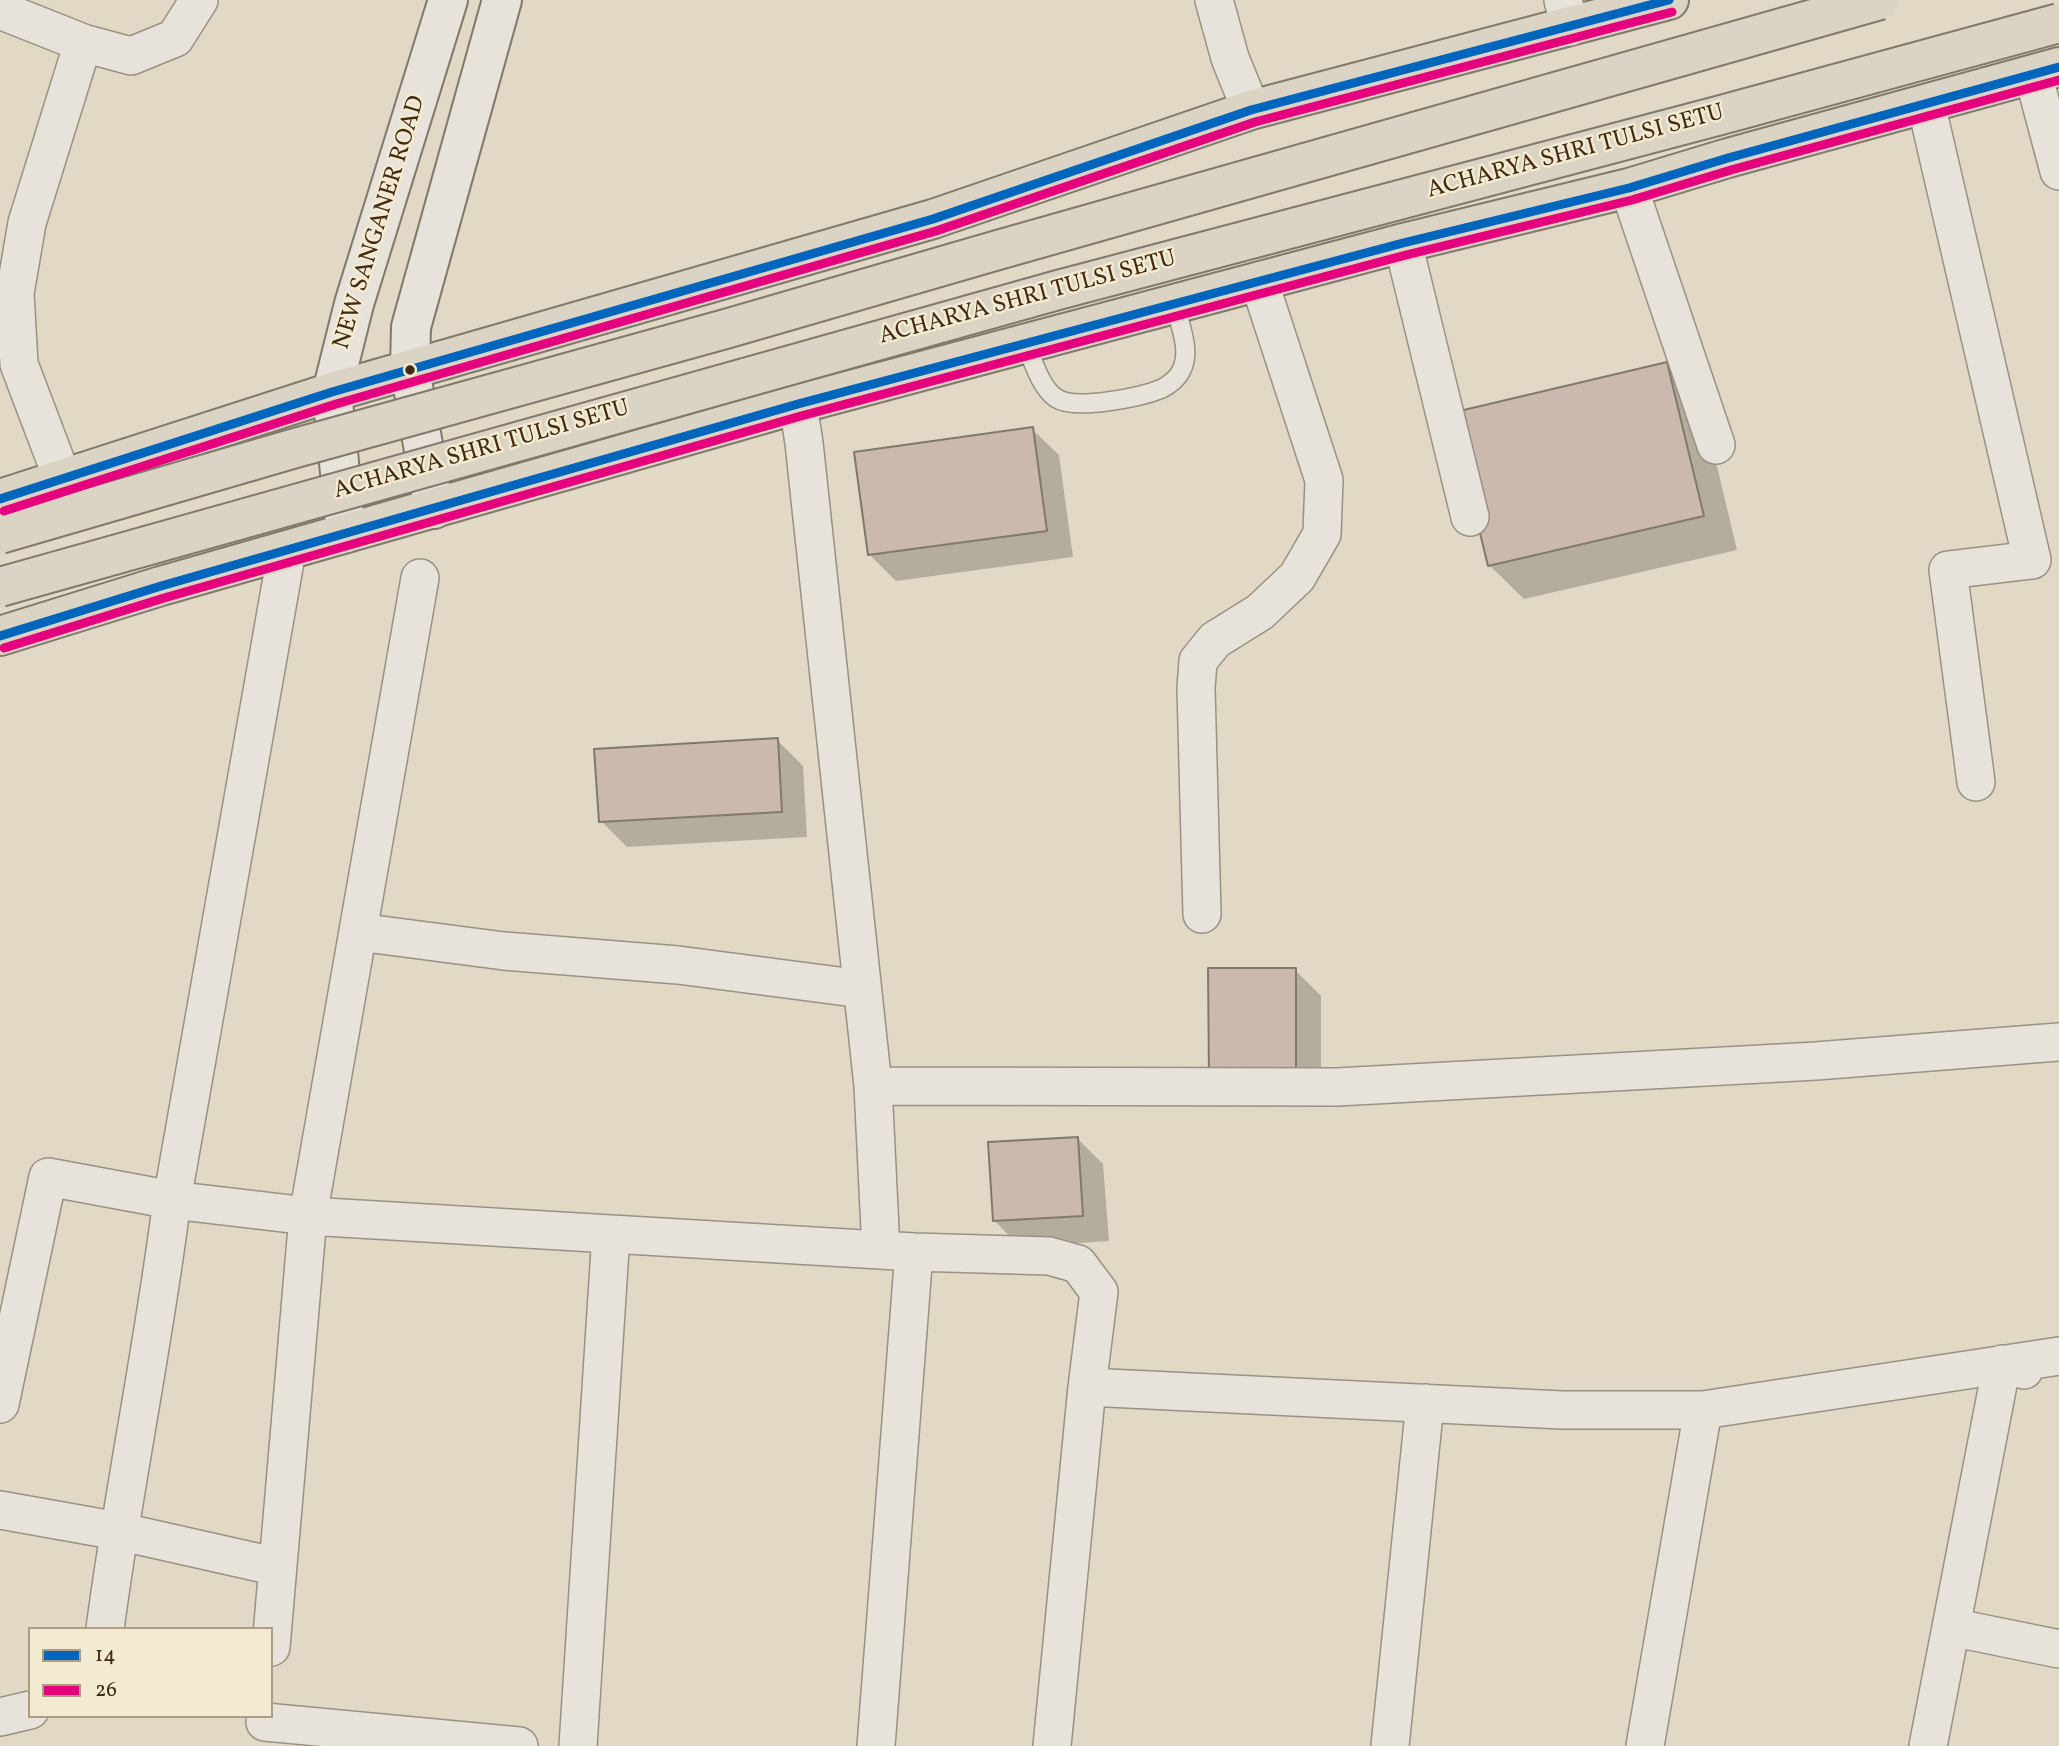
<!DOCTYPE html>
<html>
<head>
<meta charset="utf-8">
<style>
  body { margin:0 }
  #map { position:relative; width:2059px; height:1746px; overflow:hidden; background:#e1d9c6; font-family:Vollkorn,serif }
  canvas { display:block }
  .legend { position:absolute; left:28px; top:1627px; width:245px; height:91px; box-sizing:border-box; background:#f3ead2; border:2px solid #ad9d85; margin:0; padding:9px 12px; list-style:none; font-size:21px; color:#432a12 }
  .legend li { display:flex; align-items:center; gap:14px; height:35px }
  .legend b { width:35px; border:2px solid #ad9d85 }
</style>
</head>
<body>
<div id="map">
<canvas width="2059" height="1746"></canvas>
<ul class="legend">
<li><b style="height:9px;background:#0065bd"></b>14</li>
<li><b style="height:9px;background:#e5007d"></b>26</li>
</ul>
</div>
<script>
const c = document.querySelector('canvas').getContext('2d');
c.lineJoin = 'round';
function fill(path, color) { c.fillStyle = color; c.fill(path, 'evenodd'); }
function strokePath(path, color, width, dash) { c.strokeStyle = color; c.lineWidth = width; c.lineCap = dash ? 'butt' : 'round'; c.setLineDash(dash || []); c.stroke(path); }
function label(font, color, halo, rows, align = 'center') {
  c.font = font + ' Vollkorn,serif'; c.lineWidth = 5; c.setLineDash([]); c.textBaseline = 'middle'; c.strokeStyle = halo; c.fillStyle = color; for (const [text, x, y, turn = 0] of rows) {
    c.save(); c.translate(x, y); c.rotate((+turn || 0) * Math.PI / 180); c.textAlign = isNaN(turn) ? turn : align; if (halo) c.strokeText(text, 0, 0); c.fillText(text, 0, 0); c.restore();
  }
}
fill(new Path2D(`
  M1667,364l34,35 36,151 -213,49 -35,-34z
  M1032,429l27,26 14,102 -177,24 -26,-26z
  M777,740l26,26 4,71 -180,10 -26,-26z
  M1295,970l26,26v106l-110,-26z
  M1077,1138l26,26 6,77 -89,6 -26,-27z`), '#0003');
const building = new Path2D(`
  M1667,362l37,154 -216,50 -37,-153z
  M1033,427l14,104 -179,24 -14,-103z
  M778,738l4,74 -183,10 -5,-73z
  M1208,968h88v109h-87z
  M1078,1137l5,79 -90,5 -5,-79z`);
fill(building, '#cab9ac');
strokePath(building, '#81796c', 2);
const lane = new Path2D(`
  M1025,343c8,17 15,44 31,55 19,13 85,-1 105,-9 8,-4 16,-10 20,-18 11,-20 -2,-47 -6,-67`);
const street = new Path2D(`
  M1214,0l16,58 21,52
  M1563,0l7,27
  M0,10l83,33 48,13 44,-18 24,-38
  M2033,74l26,97
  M1926,104l106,456 -84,10 28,212
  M1629,188l87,257
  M1403,243l67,274
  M798,404l6,39 69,643 8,164
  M63,480l-44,-116 -4,-71 12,-70 56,-180
  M1202,914l-6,-226 2,-27 17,-21 45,-28 37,-35 25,-43 2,-54 -65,-199
  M358,932l146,19 174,14 184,24
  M873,1086l464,1 479,-26 243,-19
  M1087,1387l475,23h141l356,-54
  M0,1404l48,-227 124,23 136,16 606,36 135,4 29,8 21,28 -12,95 -35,359
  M0,1510l118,21 160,36
  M1951,1627l108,22
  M105,1629c19,-144 49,-285 67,-429l115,-650
  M271,1647l37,-431 112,-638
  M0,1717l30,-7
  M265,1722l254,24
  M578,1746l33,-512
  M876,1746l38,-494
  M1390,1746l35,-343
  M1645,1746l58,-336
  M1928,1746l74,-382 22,6`);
const secondary = new Path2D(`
  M434,509l-24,-140 1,-42 91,-327
  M346,533l-14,-141 22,-88 94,-304`);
const highway = new Path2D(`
  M0,499l332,-107 601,-173 318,-109 418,-110
  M0,636l161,-50 637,-182 605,-161 226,-55 99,-30 331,-91`);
strokePath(lane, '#999183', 21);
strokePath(street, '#999183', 40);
strokePath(secondary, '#81796c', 42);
strokePath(highway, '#81796c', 42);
strokePath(lane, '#e7e3da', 18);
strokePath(street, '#e7e3da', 37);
strokePath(secondary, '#e7e3da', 38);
strokePath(highway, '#dbd3c4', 38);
const highwayBridge = new Path2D(`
  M0,534l292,-85 437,-121 269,-78 882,-250
  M0,587l1058,-297 663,-175 338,-92`);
strokePath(highwayBridge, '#81796c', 42, []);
strokePath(highwayBridge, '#dbd3c4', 38);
strokePath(new Path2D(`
  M0,499l332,-107 601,-173 318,-109 418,-110
  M0,636l161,-50 637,-182 605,-161 226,-55 99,-30 331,-91`), '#0065bd', 9);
strokePath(new Path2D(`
  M4,511l332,-107 600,-173 319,-109 417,-110
  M4,648l160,-50 637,-182 605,-161 226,-55 99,-30 328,-90`), '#e5007d', 9);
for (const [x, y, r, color] of [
  [410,370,6,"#432a12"]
]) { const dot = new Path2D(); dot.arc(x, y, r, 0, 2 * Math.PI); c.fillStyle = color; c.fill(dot); strokePath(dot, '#f3ead2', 2.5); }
label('24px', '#432a12', '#f3ead2', [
  ["ACHARYA SHRI TULSI SETU",1576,153,-15],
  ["NEW SANGANER ROAD",381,223,-73],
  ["ACHARYA SHRI TULSI SETU",1028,299,-15],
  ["ACHARYA SHRI TULSI SETU",482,451,-16]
]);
</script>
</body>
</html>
